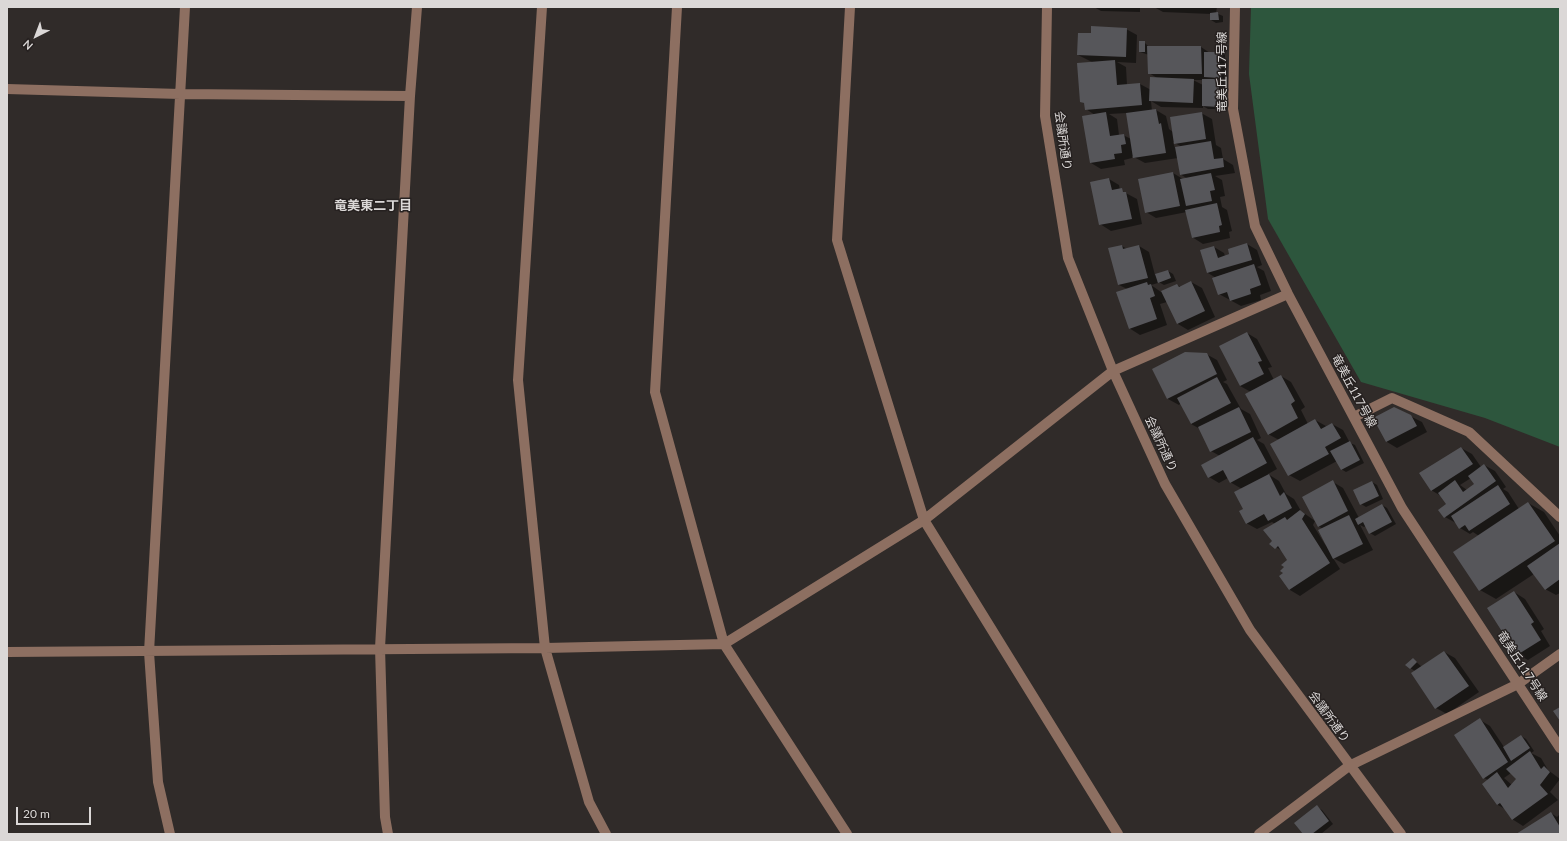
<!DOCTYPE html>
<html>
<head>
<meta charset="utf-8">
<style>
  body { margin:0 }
  #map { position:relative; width:1567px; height:841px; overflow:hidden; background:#302b29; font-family:Lato,sans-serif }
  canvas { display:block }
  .frame { position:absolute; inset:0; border:8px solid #dbd8d7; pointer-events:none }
  .north { position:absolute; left:16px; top:16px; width:40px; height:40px; -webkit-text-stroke:3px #262120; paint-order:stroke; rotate:222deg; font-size:11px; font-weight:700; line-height:16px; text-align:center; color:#dbd8d7 }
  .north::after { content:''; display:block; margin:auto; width:14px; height:18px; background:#dbd8d7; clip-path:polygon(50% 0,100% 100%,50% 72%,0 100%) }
  .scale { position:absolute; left:16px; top:807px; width:75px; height:18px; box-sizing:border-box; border:2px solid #dbd8d7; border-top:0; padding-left:5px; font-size:12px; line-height:14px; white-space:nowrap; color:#dbd8d7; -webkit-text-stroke:3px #262120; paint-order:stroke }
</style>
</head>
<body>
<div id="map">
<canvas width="1567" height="841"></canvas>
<div class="frame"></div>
<div class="north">N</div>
<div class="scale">20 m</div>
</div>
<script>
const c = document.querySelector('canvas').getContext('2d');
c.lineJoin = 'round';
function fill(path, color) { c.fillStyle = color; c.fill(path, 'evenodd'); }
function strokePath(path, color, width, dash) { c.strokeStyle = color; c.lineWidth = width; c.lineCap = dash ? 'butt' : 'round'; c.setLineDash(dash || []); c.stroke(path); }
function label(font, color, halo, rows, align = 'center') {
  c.font = font + ' Lato,"Noto Sans JP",sans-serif'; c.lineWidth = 3; c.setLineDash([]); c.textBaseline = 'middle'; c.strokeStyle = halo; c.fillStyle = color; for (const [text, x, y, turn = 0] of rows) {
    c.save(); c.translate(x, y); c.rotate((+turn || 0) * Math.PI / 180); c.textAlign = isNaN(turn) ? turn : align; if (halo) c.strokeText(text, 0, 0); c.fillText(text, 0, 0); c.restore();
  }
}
fill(new Path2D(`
  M1251,7h309v440l-75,-29 -124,-36 -93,-163 -19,-145z`), '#2d563d');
fill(new Path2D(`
  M1094,7h46v5l-39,-1z
  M1154,7h63l-1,6 7,3v6l-7,1 -5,-3v-6l-48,-2z
  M1126,29l11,6 -1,28 -19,-1 9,5 1,18 13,-1 11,6 6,-12 -8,-5v-18l-9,-3 4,-10 5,5h52l9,6h10l5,2v25h-7l6,3v26h-16l-5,-3v2l-42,-1 -10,-6 1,10 4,-1 10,6 3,13 4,3 28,-19 11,6 4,26 5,3 2,11 10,6 2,8 -20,3 7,4 3,16 -5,1 2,10 5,3 5,21 -3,1 1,6 -27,6 -11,-7 -5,-25 -31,6 -10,-6 27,-39 10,6h5l-8,-5 -2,-16 -33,5 -13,-7v2l-8,2 1,5 -24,4 -10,-6 4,-48 -9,-6 -1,-5 -4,-3 11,-39 -14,-7 14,-21zM1193,80h10v5zM1127,113l4,26 -8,-4h-4l-2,-16 -8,-5zM1173,142l9,5 -7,1z
  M1109,179l10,6 1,5 17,9 5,25 -31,7 -11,-7z
  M1247,244l10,6 5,15 -5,2 7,4 7,20 -11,4 1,5 -20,6 -22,-12 -3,-16 -8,-5 6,-26 10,6 1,3z
  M1122,246l5,3 12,-3 10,6 6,23 13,-4 5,3 3,7 -12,4 -7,-4 1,2 -7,2 10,7 16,-7 4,2 10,-5 11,6 13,29 -27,13 -10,-6 -11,-22 -7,2 7,21 -27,10 -11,-7 -2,-39 -8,-4z
  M1247,333l10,6 15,28 -4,1 6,12 7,-4 10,6 14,25 -4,3 7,14 7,-4 11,6 6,-2 11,6 7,13 5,2 9,18 -18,9 -5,-3 -4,-8 -37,20 -11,-6 -10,-35 -11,-6 -17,-42 -11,-6z
  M1206,354l11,6 10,20 -4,2 4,2 14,25 9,5 11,24 -4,2 7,4 13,25 -9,5 11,7 7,13 8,5 7,12 14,10 -2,4 13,21 -3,-17 -5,-3 15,-44 10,6 16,30 23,-13 5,3 9,16 -21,12 -5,-3 -4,-7 -2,1 -4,-2 13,25 -29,14 -11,-6 7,11 -40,27 -10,-6 -10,-14 4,-3 5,-13 -5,-8 -13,-8 2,-3 2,-17 -3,-2 -15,7 -11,-6 -4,-34 -12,-7 -2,-4 -9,5 -10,-6 11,-21 -9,-5 -11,-22 -9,-5 -10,-21 -2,2 -11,-6 -15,-30z
  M1410,416l12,6 5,10 -30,16 -10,-6 -13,-23z
  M1461,448l11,6 9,13 3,-2 11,6 11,16 -3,2 5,3 11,17 9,-6 16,9 16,24v57l-4,2 -11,-6 -11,-15 -38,25 -16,-9 -26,-38 25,-16 -6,-4 -3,2 -10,-6 -4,-5 -11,-6 2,-13 -6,-8 -10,-6zM1471,478l4,6 -8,6 -7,-5z
  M1372,482l5,3 6,14 -17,8 -5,-3z
  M1514,592l11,7 19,30 -3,2 9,15 -22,14 -11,-6z
  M1444,652l11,6 24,34 -32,22 -11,-6 -21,-37 -5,-3 3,-9 9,8z
  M1480,720l10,6 14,21 17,-11 5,3 8,12 -3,2 10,5 7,12 12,9 -10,13 8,8 -35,26 -11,-7 -7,-10 -7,-4 -14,-21 4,-4 -4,-2zM1511,773l6,6 -5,6 -8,-7z
  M1317,807l5,3 11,14 -12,10h-17z
  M1551,813l6,4 3,-3v20h-41z`), '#0007');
fill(new Path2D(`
  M1218,12l1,8h-9v-7z
  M1091,26l36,2 -1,29 -49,-2 1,-22h13z
  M1139,41h6v11h-6z
  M1147,46h54l1,28h-54z
  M1204,52h16v26l-16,-1z
  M1115,60l2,25 23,-2 2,22 -57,5 -1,-7 -4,-1 -3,-39z
  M1150,77l44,2 -1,24 -44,-2z
  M1202,79h17v28l-17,-1z
  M1156,109l3,15 2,-1 5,30 -33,5 -7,-45z
  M1106,112l4,24 14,-2 2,10 -5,1 1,8 -8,1 1,5 -25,4 -8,-47z
  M1202,112l4,27 -32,5 -4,-27z
  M1211,141l3,18 9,-1 1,9 -44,8 -5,-28z
  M1173,172l7,34 -35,7 -7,-34z
  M1211,173l4,17 -5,1 2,10 -26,5 -6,-27z
  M1109,178l3,12 10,-2 1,4h3l6,27 -33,6 -9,-43z
  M1217,203l5,22 -3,1 1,6 -28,6 -7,-28z
  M1247,243l5,17 -45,13 -7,-23 14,-4 4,12 11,-4 -1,-5z
  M1122,245l1,4 16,-4 9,33 -30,7 -10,-37z
  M1254,264l7,21 -11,4 1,5 -21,7 -3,-9 -9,3 -6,-17z
  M1168,270l3,8 -13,5 -3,-9z
  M1191,281l14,30 -28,13 -16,-33 16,-7 2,3z
  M1147,282l1,3 3,-1 4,12 -5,2 7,21 -28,10 -13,-37z
  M1247,332l15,29 -4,1 6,12 -24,12 -21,-40z
  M1185,352l22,1 10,21 -50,25 -15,-30z
  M1281,375l14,26 -4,3 7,14 -30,17 -23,-41z
  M1217,377l14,26 -40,21 -14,-26z
  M1239,407l12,25 -41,20 -12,-25z
  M1394,407l17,8 6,11 -31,16 -13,-24z
  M1315,419l6,10 11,-6 9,15 -16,9 4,7 -41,22 -18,-32z
  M1253,437l14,26 -37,20 -7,-13 -15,8 -7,-13z
  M1350,441l10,19 -19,10 -11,-19z
  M1461,447l12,17 -42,27 -12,-18z
  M1484,464l12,17 -52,37 -6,-8 8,-6 -8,-11 17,-13 8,12 11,-8 -6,-8z
  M1269,474l11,22 4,-4 8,16 -24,13 -4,-7 -18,10 -7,-13 4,-2 -9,-17z
  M1333,480l15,31 -30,16 -16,-30z
  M1372,481l7,15 -19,9 -7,-15z
  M1498,485l12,19 -41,27 -4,-6 -6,4 -8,-13z
  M1528,502l27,39 -76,50 -26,-39z
  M1382,504l10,18 -23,12 -6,-12 -5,3 -3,-6z
  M1300,510l5,4 -3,5 28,44 -41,27 -10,-14 4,-3 -3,-2 4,-4 -3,-2 6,-5 -9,-14 -3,3 -6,-5 3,-3 -9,-11 22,-13 2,3z
  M1349,515l14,29 -30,15 -15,-29z
  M1560,543v36l-15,11 -18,-24z
  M1514,591l20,31 -3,2 10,16 -24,15 -30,-47z
  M1444,651l25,35 -34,23 -24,-36z
  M1413,658l4,4 -7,7 -5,-4z
  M1560,707v14l-7,-10z
  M1480,718l28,44 -25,17 -29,-44z
  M1521,735l9,13 -19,13 -8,-14z
  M1530,751l11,18 3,-3 6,6 -10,13 8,9 -36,26 -12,-17 -3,2 -15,-21 15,-12 11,16 8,-9 -10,-10z
  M1317,805l12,16 -17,13h-9l-9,-11z
  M1551,812l9,15v7h-44z`), '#56565a');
strokePath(new Path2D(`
  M542,7l-24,373 27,268 44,154 17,32
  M677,7l-22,385 69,252 123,190
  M850,7l-13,233 87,280 194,314
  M1047,7l-2,109 23,142 45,113 52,113 85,146 151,204
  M1235,7l-2,102 22,117 33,68 114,214 158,240
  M7,89l173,5 230,2
  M1354,417l38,-19 77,34 91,85
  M7,652l538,-4 179,-4 200,-124 189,-149 175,-77
  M170,834l-12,-52 -9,-130 36,-645
  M388,834l-3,-17 -5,-169 30,-552 7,-89
  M1259,834l90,-68 169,-82 42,-30`), '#8d6f61', 10);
label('12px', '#dbd8d7', '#262120', [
  ["竜美丘117号線",1222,72,-90],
  ["会議所通り",1063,141,82],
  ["竜美丘117号線",1354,391,62],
  ["会議所通り",1161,444,65],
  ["竜美丘117号線",1522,666,57],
  ["会議所通り",1329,717,54]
]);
label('bold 13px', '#dbd8d7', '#262120', [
  ["竜美東二丁目",373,206]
]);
</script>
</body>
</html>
